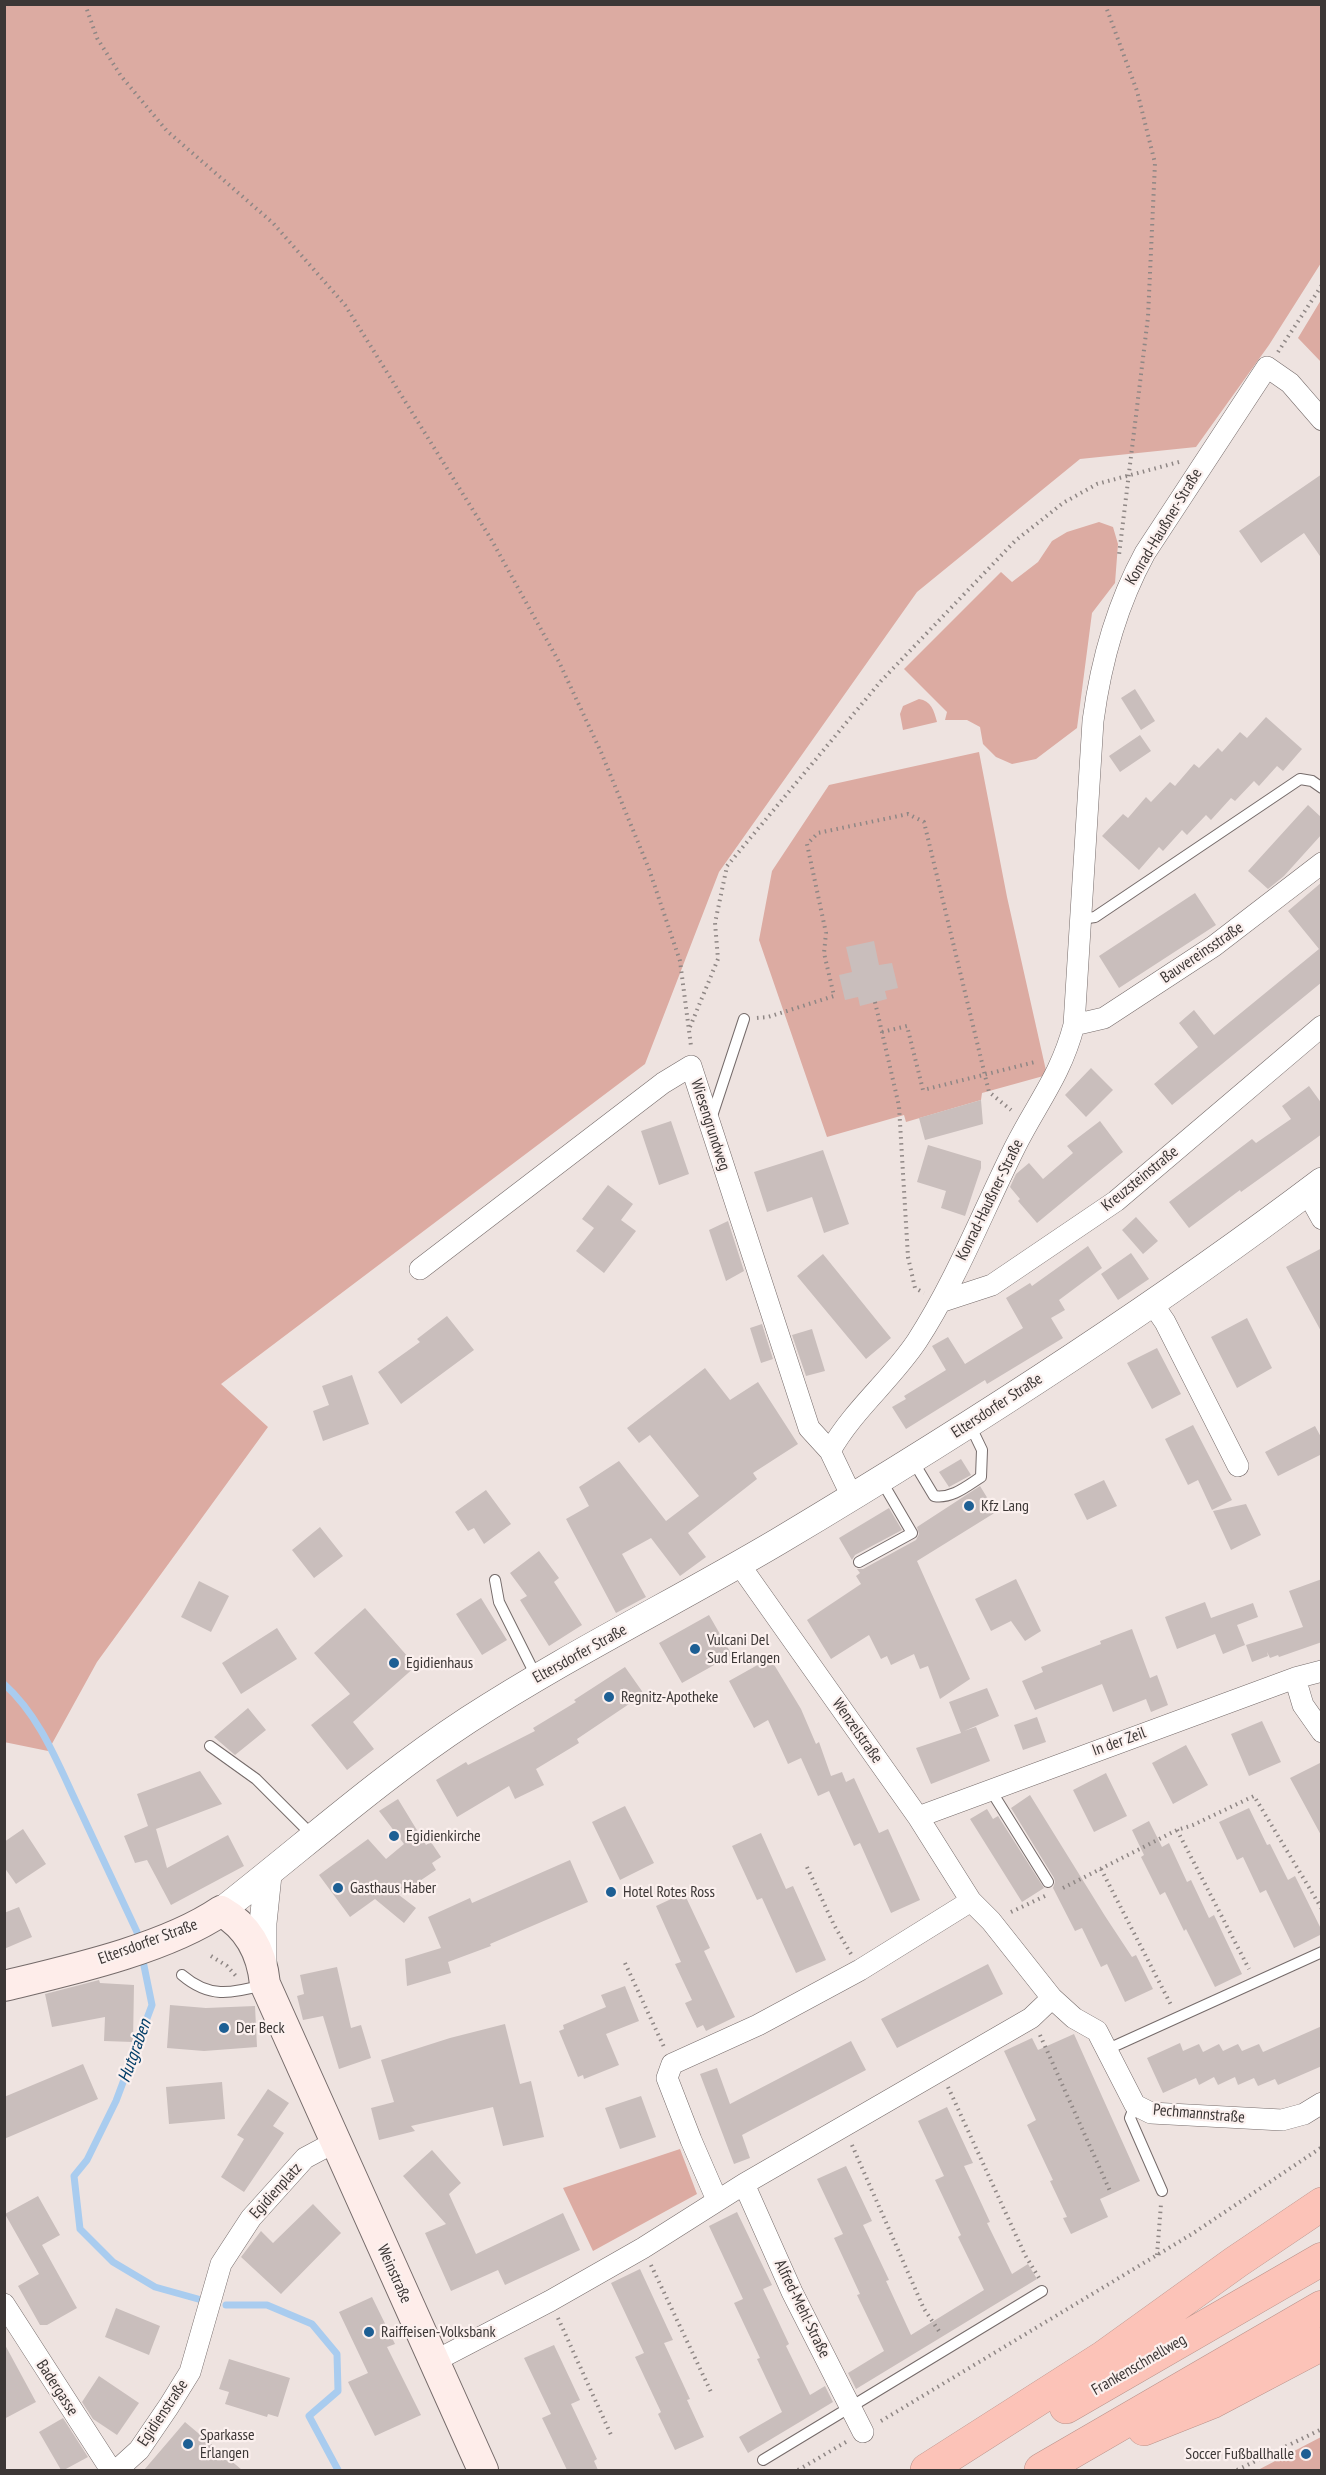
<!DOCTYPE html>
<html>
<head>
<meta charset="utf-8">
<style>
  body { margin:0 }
  #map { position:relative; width:1326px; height:2475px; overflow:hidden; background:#eee3e0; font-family:"PT Sans Narrow",sans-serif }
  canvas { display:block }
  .frame { position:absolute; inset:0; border:6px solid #3c3736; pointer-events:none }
</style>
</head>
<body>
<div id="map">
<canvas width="1326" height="2475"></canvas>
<div class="frame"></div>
</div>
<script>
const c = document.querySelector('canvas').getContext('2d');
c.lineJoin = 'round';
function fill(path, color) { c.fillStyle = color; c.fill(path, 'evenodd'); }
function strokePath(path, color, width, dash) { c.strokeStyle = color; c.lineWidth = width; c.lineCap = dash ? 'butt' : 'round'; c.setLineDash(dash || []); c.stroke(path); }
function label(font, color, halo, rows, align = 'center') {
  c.font = font + ' "PT Sans Narrow",sans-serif'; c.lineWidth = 4.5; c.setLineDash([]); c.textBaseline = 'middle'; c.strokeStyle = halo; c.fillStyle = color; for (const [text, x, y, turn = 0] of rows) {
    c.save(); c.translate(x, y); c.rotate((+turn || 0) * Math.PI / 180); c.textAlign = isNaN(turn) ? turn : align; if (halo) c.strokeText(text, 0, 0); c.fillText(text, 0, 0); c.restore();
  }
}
fill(new Path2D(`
  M5,4l1317,1 -1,258 -52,82 -73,102 -116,12 -163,133 -198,280 -74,192 -424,320 47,43 -171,235 -49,89 -44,-9z
  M1321,300v62l-23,-24z
  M1099,522l14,5 5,17 -3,39 -23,30 -15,115 -41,31 -24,5 -16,-7 -13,-13 -3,-17 -13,-7h-22l2,-8 -43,-43 97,-97 11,10 26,-20 14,-21 15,-9z
  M919,699c12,2 15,11 18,23l-34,8 -3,-16 3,-8z
  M979,752l28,145 40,178 -65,18 -1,7 -75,22 -2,-7 -77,22 -68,-197 13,-69 57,-86z
  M680,2149l17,45 -104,57 -30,-63z
  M1321,2437v33h-63z`), '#dcaba2');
strokePath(new Path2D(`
  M4,1684c36,32 54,80 74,122 20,42 39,84 59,126l2,10
  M142,1956l10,49 -36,96 -29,59 -13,16 6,53 33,33 42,25 43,12
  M226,2305h41l45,19 25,30 1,37 -29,25 29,54`), '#a9ccef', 7);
fill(new Path2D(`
  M1322,474v85l-18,-26 -43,30 -22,-32z
  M1135,689l20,32 -14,9 -20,-32z
  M1266,717l36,32 -19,22 -6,-5 -18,20 -5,-5 -19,20 -4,-3 -20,22 -5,-5 -19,20 -5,-5 -19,21 -4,-4 -20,23 -37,-34 21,-22 5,4 18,-21 5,5 19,-20 5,4 19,-22 5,4 19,-20 4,4 18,-20 7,6z
  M1140,735l11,16 -31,21 -11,-16z
  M1308,805l14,13v16l-38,42 -16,13 -20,-18z
  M1322,882v100l-150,123 -18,-21 44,-37 -19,-24 15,-13 20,25 105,-86 -31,-38z
  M1195,893l21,32 -97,63 -20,-32z
  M874,941l5,24 13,-2 6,25 -13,3 2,8 -27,7 -2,-9 -13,3 -6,-25 13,-3 -6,-25z
  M1091,1068l22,22 -27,27 -21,-22z
  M1309,1086l13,18v30l-81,58 -1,-2 -51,38 -20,-26 83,-63 4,4 35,-24 -9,-13z
  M981,1100l2,24 -58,16 -6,-22z
  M671,1121l18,53 -30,11 -18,-54z
  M1100,1121l23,31 -86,71 -19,-22 2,-2 -10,-12 6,-13 13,-11 14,16 30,-26 -6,-7z
  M928,1145l53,16v7l-16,48 -24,-8 5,-17 -29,-9z
  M823,1150l26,74 -25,9 -12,-36 -45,15 -13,-40z
  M608,1185l25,19 -12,16 15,11 -32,42 -28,-22 18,-23 -12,-9z
  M1136,1217l22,24 -15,13 -21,-24z
  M728,1221l16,50 -18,10 -17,-51z
  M1088,1246l14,22 -43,32 6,10 -14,8 12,20 -76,46 -2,-4 -79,49 -14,-22 14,-8 -2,-3 42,-26 -14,-24 16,-9 17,27 58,-36 -17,-30 24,-15 2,3z
  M1322,1248v85l-36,-66z
  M1131,1253l18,26 -31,21 -17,-26z
  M823,1254l68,84 -25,21 -69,-83z
  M447,1316l27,34 -73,54 -23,-32 42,-30 -3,-3z
  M1247,1318l25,50 -35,20 -26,-51z
  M762,1324l11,35 -12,4 -11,-35z
  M812,1329l13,42 -19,5 -14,-41z
  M1157,1348l24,46 -29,15 -25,-46z
  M705,1368l25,32 28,-18 40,62 -45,29 4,6 -69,54 18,24 -26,19 -29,-38 -29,16 24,43 -30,16 -50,-94 23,-13 -10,-19 40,-26 47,60 33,-25 -49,-61 -11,8 -12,-15z
  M352,1375l17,49 -46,17 -10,-30 16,-6 -7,-19z
  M1193,1425l39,75 -20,10 -14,-30 -10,5 -23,-46z
  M1315,1426l7,13v15l-44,22 -13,-24z
  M961,1459l10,16 -22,12 -10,-15z
  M1104,1480l13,26 -30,14 -13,-26z
  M980,1486l16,26 -79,49 53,118 -30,20 -12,-33 -8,3 -6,-15 -23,11 -4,-9 -6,3 -12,-24 -38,24 -24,-39 54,-36 -5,-8 4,-3 -3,-4h6l53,-29 3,-6 -2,-7z
  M486,1490l25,34 -27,20 -10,-16 -6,3 -13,-19z
  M1246,1504l15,31 -30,15 -18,-39z
  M889,1508l13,22 -47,25 -3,5 -13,-22z
  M320,1527l23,29 -29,22 -22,-28z
  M539,1551l20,27 -5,4 28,43 -33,21 -29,-46 7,-4 -17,-23z
  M1016,1579l25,52 -16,10 -14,-20 -20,10 -16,-32z
  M1322,1579v63l-43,15 -1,-2 -8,3 -3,-6 1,4 -16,6 -6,-17 57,-18 -14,-36z
  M199,1581l30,15 -18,36 -30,-15z
  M481,1598l26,42 -25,15 -26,-41z
  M1205,1602l6,16 42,-15 5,14 -21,8 8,20 -22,9 -8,-20 -38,15 -12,-32z
  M365,1608l51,58 -63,56 21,27 -27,21 -36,-45 39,-31 -36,-41z
  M709,1615l23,40 -50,28 -23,-40z
  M277,1628l20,31 -56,35 -19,-31z
  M1132,1629l18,49 7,-3 11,30 -17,7 -5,-13 -33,13 -11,-28 -67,26 -13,-29 21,-9 -2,-5 60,-23 -1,-3z
  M770,1658l31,51 15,35 3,-2 12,34 11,-4 4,10 8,-4 25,55 9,-4 32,71 -29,13 -31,-70 -6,3 -25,-55 -11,5 -17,-38 -13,6 -20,-44 -14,8 -25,-47z
  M625,1667l19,27 -67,45 2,4 -43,26 8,16 -29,14 -6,-13 -52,31 -21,-37 30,-18 2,3 67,-34 -2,-3 43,-26 -2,-2z
  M987,1688l12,28 -35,15 12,-4 14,34 -59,23 -15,-36 45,-15 -12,-31z
  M248,1708l18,22 -31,25 -21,-18z
  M1037,1717l9,25 -23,8 -9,-25z
  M1262,1721l19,41 -32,14 -18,-42z
  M1186,1745l22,40 -35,19 -21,-41z
  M1322,1762v75l-32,-59z
  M200,1771l22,33 -66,25 11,39 61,-33 16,31 -73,39 -24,-45 -12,3 -11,-27 24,-10 -11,-32z
  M1106,1773l21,43 -33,16 -21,-42z
  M1030,1795l75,121 27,41 4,-2 17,34 -28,13 -18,-38 -6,3 -19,-39 -7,3 -22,-43 2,-6 -1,-4 -43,-70z
  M398,1799l28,46 5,-3 10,15 -9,6 4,7 -37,25 17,13 -12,15 -29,-24 -25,18 -31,-42 49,-36 18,20 18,-15 -25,-33z
  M625,1806l29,57 -34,17 -28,-58z
  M1249,1808l18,37 3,-1 18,36 7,-4 27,55v3l-28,14 -28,-58 -6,3 -17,-36 -6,3 -18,-38z
  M987,1809l6,10 5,-3 46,72 -22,14 -52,-83z
  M1149,1821l13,26 7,-4 18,39 4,-2 18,38 5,-3 28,59 -27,13 -29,-58 -2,2 -19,-39 -5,3 -19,-38 3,-2 -12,-25z
  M23,1829l23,35 -30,20 -12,-17v-25z
  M761,1833l25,56 7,-3 33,74 -30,13 -34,-75 -5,2 -25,-54z
  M570,1860l18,42 -98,42 1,2 -43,16 3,11 -44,13 -2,-27 36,-11 -13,-31 42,-19 2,5z
  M684,1893l26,55 -6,3 31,66 -29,14 -3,-6 -6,3 -12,-25 7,-3 -17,-36 6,-2 -25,-56z
  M19,1907l13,30 -28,12v-36z
  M988,1964l15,30 -106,54 -16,-29z
  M337,1967l14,61 10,-3 10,33 -32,11 -16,-53 -20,4 -6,-24 7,-2 -4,-19z
  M99,1980l1,3 34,2 -1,57 -29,-1 1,-24 -53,10 -7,-33z
  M625,1986l14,35 -33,13 13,31 -35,14 -1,-4 -5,2 -19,-46 5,-2 -1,-4 43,-18 -5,-12z
  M170,2005l36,3 49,-2 2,41 -53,4 -37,-3z
  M505,2024l15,60 11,-3 13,56 -41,9 -10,-39 -82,19 4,5 -36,9 -8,-32 23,-6 -13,-42 69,-22z
  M1322,2026v40l-44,19 -3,-6 -17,7 -4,-8 -16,7 -3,-8 -17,8 -4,-8 -15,8 -3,-7 -33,15 -16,-35 33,-15 3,8 16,-7 4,8 16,-8 4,7 15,-7 4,7 17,-7 4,8z
  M1074,2034l66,147 -40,18 8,18 -37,17 -8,-16 4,-1 -17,-36 3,-1 -26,-55 9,-5 -32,-69 28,-13 6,12z
  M851,2041l15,29 -124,65 8,23 -16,6 -34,-90 17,-6 13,36z
  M83,2064l15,35 -94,40v-42z
  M222,2082l3,37 -56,5 -3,-37z
  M268,2089l21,14 -16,23 11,7 -40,59 -23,-15 23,-38 -7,-4z
  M641,2096l15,41 -36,12 -15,-41z
  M947,2107l26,56 -9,3 26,56 -3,1 25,51 16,-10 9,15 -181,110 -8,-16 36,-22 -27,-56 3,-1 -26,-56 9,-4 -26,-55 29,-13 26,55 -9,4 26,55 -3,1 25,54 73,-45 -26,-53 3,-2 -26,-55 9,-4 -26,-55z
  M432,2150l29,33 -12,11 27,60 87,-41 17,37 -75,35 -7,-15 -47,21 -26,-58 21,-9 -43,-48z
  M38,2196l22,39 -18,10 35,63 -30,17h-7l-22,-39 21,-12 -34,-60z
  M313,2204l28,29 -60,61 -40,-37 20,-26 12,12z
  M737,2212l35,73 -9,4 26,55 -3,2 24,49 15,-9 8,16 -85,51 -9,-16 43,-25 -25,-53 3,-1 -26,-55 9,-4 -34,-73z
  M640,2269l33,71 -9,3 26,56 -3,1 17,37 -29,13 -17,-36 3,-2 -26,-55 9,-4 -33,-70z
  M372,2297l23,47 -8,3 34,68 -46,21 -27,-54 20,-9 -29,-61z
  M116,2308l44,18 -11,29 -44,-18z
  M4,2343l32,59 -32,17z
  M554,2345l26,55 -9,4 26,55 -3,2 4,9h-31l-25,-52 9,-4 -27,-56z
  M229,2359l61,19 -12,39 -10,-3 -1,3 -42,-13 4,-12 -10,-3z
  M99,2376l40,27 -22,32 -24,-16 -11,-17z
  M63,2418l25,39 -24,13h-3l-22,-38z
  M185,2422l57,48h-98z`), '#c9bebc');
const service = new Path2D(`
  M1081,919l14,-2 205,-138 12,2 10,7
  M711,1119l33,-100
  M913,1461l21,35c18,3 33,-10 47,-19l1,-27 -12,-25
  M859,1562l53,-29 -31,-53
  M495,1580l4,22 38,76
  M210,1746l46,33 58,58
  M990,1789l58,93
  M182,1975c27,23 48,19 81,10
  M1108,2049l214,-97
  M1135,2105l-5,13 32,73
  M763,2460l279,-169`);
const minor = new Path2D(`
  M1074,1025l30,-7 110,-72 108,-83
  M1307,1192l15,27
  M420,1269l243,-186 28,-17 118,362 21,23 22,46
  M940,1302l52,-17 124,-84 206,-175
  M1152,1303l13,19 73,144
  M830,1451c23,-41 61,-71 87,-110 39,-60 66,-130 98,-194 22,-44 46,-72 59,-122l19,-304c8,-60 23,-115 52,-168l122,-186 23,16 32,37
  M739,1564l179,253 53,84 20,20 61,77 22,20 23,13 38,74 16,8 131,7 22,-6 18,-11
  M1295,1678l8,27 19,27
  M918,1817l377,-139 27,-7
  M744,2184l48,108 71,140
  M717,2200l-26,-60 -24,-62 5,-14 86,-39 102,-55 111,-69
  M4,2304l107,166
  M433,2362l117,-61 93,-53 101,-64 287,-166 21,-20
  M117,2470l22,-20 30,-44 21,-34 31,-108 30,-46 54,-60 30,-16`);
const tertiary = new Path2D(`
  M221,1911c82,-64 160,-134 247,-191 100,-65 208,-118 311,-179 186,-111 370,-229 543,-360
  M263,1962v-39l5,-48`);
const secondary = new Path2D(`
  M4,1986c66,-16 161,-37 217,-75 28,16 41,42 44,73l218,486`);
const motorway = new Path2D(`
  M1066,2407l256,-148
  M1144,2429l68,-27 110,-58
  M927,2470l177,-113 132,-95 86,-58
  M1041,2470l281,-163`);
strokePath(service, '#756b6a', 12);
strokePath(minor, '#756b6a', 22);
strokePath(tertiary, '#756b6a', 28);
strokePath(secondary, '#756b6a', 32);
strokePath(motorway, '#b9928a', 34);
strokePath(new Path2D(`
  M85,4l12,34 24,38 46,55 106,92 72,82 146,234 68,123 42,90 48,117 31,92 11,85
  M1105,4l32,87 18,72 -7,154 -29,238
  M1278,352l44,-67
  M875,1002l24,104 9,151 7,31 9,5
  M757,1018l11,-1 66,-21 -10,-43 2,-20 -19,-89 11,-11 90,-19 16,8 65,270 22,18
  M690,1027l28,-68 -3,-36 12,-57 154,-185 134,-140 48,-38 34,-19 82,-22
  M882,1032l25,-6 16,64 112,-28
  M1177,1830l72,139
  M807,1867l27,58 17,29
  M1101,1869l70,136
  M1063,1888l114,-58 16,-5 61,-29 68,113
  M1011,1912l34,-16
  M211,1956l16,10 9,10
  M625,1963l39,84
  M1040,2035l70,156
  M948,2087l77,168 14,23
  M852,2145l72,164 17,25
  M1157,2255l4,-51
  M651,2265l60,127
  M558,2318l54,119
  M881,2421l311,-187 130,-87
  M798,2470l48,-28
  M1237,2470l85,-41`), '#8f8785', 4, [1.5, 4.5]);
strokePath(service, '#fff', 10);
strokePath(minor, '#fff', 21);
strokePath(tertiary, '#fff', 27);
strokePath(secondary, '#feedea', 30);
strokePath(motorway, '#fcc3b8', 33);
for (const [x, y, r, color] of [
  [969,1506,6,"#1d5f94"],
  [695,1649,6,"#1d5f94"],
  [394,1663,6,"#1d5f94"],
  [609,1697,6,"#1d5f94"],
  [394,1836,6,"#1d5f94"],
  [338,1888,6,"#1d5f94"],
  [611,1892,6,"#1d5f94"],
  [224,2028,6,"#1d5f94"],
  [369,2332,6,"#1d5f94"],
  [188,2444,6,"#1d5f94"],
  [1306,2454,6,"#1d5f94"]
]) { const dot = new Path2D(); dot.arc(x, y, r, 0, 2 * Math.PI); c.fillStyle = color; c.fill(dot); strokePath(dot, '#fbf0ee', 2); }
label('16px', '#3c3736', '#fbf0ee', [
  ["Konrad-Haußner-Straße",1164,527,-59],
  ["Bauvereinsstraße",1202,953,-34],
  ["Wiesengrundweg",710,1125,72],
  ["Kreuzsteinstraße",1140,1179,-39],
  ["Konrad-Haußner-Straße",990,1200,-64],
  ["Eltersdorfer Straße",997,1406,-33],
  ["Eltersdorfer Straße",580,1654,-29],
  ["Wenzelstraße",857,1731,55],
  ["In der Zeil",1119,1742,-20],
  ["Eltersdorfer Straße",148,1942,-20],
  ["Pechmannstraße",1199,2114,5],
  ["Egidienplatz",276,2191,-48],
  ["Weinstraße",394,2274,66],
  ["Alfred-Mehl-Straße",802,2309,64],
  ["Frankenschnellweg",1139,2365,-30],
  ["Badergasse",57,2388,57],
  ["Egidienstraße",163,2413,-56]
]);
label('16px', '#3c3736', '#fbf0ee', [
  ["Kfz Lang",981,1506],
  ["Vulcani Del",707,1640],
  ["Sud Erlangen",707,1658],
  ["Egidienhaus",406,1663],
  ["Regnitz-Apotheke",621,1697],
  ["Egidienkirche",406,1836],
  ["Gasthaus Haber",350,1888],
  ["Hotel Rotes Ross",623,1892],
  ["Der Beck",236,2028],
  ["Raiffeisen-Volksbank",381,2332],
  ["Sparkasse",200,2435],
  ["Erlangen",200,2453],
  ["Soccer Fußballhalle",1294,2454,"right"]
], 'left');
label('italic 18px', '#033e68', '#fbf0ee', [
  ["Hutgraben",135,2051,-70]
]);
</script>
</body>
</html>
